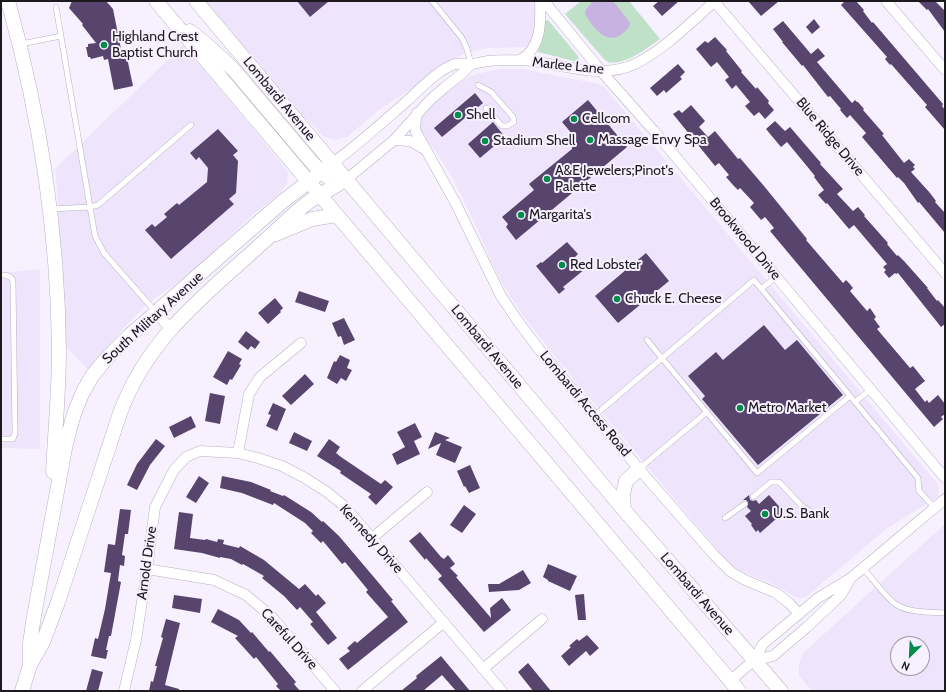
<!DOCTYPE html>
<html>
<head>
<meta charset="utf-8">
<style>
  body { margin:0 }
  #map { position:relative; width:946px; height:692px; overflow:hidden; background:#f7f1ff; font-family:Cabin,sans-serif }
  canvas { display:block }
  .frame { position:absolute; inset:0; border:2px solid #1c191f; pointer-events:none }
  .north { position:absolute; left:890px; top:636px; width:40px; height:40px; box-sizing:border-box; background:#f7f1ff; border:1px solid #9f9ba5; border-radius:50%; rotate:204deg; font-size:11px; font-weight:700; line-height:16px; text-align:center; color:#1c191f }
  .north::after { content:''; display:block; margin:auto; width:14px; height:18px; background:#008d4b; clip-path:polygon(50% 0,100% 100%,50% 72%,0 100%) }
</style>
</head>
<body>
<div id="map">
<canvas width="946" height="692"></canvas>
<div class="frame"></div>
<div class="north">N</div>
</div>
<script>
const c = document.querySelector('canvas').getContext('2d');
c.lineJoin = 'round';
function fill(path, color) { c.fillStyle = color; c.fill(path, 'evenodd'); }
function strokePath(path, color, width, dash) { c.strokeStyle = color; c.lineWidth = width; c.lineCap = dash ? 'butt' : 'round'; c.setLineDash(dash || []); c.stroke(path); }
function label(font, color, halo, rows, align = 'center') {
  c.font = font + ' Cabin,sans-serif'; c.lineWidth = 4; c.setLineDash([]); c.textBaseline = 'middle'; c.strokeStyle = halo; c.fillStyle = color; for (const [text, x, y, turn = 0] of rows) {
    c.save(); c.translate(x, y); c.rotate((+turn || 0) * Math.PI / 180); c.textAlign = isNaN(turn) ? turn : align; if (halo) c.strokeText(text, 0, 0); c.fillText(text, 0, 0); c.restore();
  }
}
fill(new Path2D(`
  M206,1h330v31l-6,12 -6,3 -35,1 -23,5 -18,8 -13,9 -24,19 -32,21 -32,27 -12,3 -11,-3 -20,-20z
  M183,45l103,124 2,5 -1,10 -8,10 -30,24 -48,46 -24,19 -29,20 -25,26 -35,41 -22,-23 -9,-160 -2,-18z
  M500,69h22l77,15 5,3 333,396 2,5 -1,9 -52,32 -79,67 -5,2h-4l-5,-2 -16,-10 -37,-15 -7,-5 -13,-13 -169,-201 -32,-42 -21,-34 -23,-52 -23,-47 -14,-22 -19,-25v-9l3,-4 31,-31 12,-7 11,-5z
  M40,269v180l-39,-1v-175z
  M945,524v167h-133l-13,-15v-10l3,-12zM898,644h24v24h-24z`), '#eee4fc');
fill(new Path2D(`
  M581,1h48l31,38c-12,9 -36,27 -52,23l-5,-4 -38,-44z
  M548,20l30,36 1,3 -2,3 -39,-10 7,-31z`), '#bfe1c8');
fill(new Path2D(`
  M593,1h20l16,20 1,3c-1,5 -5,7 -8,10 -16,12 -29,-7 -37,-20l1,-5z`), '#c8b2e1');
fill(new Path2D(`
  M72,1h34l7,8 9,45 4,-1 7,33 -19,4 -6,-31 -4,1 -1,-4 -12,3 -1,-2h-2l-2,-10h2v-3l8,-1 -14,-18 1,-1 -14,-16z
  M297,1h32l-19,16z
  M659,1h20l-17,15 -9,-10z
  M748,1h31l-18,15z
  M845,1h11l8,9 -1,1 9,12 1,-1 70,82 -1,2 3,4v20l-20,-23 2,-2 -36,-41 -1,1 -5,-6 2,-2 -46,-52z
  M918,1h17l10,10v21l-17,-23 -1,1z
  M814,19l6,8 -8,7 -6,-7z
  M783,21l28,33 7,-6 7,8 -8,6 35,41 3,-3 2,2h1l6,7 -1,1 21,24 -2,1 22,28 5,-4 6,6 -2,2 2,2 -4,3 19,21 6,8 -1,1 10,11v20l-26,-31 -1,1 -14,-20 -6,-6 -1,1 -35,-41 4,-4 -16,-18 -3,3 -7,-8 1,-1 -11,-13 -2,1 -25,-32 -1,1 -20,-24h1l-10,-13z
  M715,37l12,13 -1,1 16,20 -1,1 15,17 1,-2 12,14 -1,2 6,7 -9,9 -6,-7 -5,4 -9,-10 5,-4 -14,-17 -4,4 -7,-9 4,-3 -12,-15 -6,5 -15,-18 9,-8 3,2z
  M678,64l7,8 -5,5 2,2 -16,14 -2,-3 -7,6 -7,-8z
  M475,93l8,10 -41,34 -8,-9z
  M588,100l39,47 -111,93 -10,-13 2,-3 -6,-7 32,-27 -5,-6 43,-35 1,-14 -11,-13z
  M691,105l14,16 -6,6 9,10 7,-6 23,28 2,-1 24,28 43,53 -1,1 31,36 6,7 3,-3 3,3 4,5 -3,3 17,20 3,-3 6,9 -2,2 6,8 -3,2 33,39 3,-2 12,15 -10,8 10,13 2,-2 2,3 9,-8 7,9v10l-4,3 2,2 -9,8 -164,-196 4,-3 -9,-11 -4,3 -11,-13 4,-4 -14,-15 -2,2 -5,-5 -7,-8 3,-2 -10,-12 -4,3 -42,-52 6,-4 3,3z
  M775,121l10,10 5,-4 31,36 -1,1 23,25 -6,5 16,17 5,-4 7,8 -1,1 24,27 -1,1 10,12 1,-1 6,6 24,27h-1l10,13 1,-1 7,8v16l-4,3 -43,-54 -2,1 -1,-1 -6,5 -5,-6 2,-2 -3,-3 4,-3 -33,-39 -5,4 -22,-26 -1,1 -8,-9 6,-5 -10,-13 1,-1 -28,-34 -6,5 -15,-18z
  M493,122l12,15 -25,21 -12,-14z
  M218,129l20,22 -5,4 5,6 -2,32 -7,6 5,5 -63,55 -26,-29 7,-6 3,3 12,-10 -3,-3 13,-11 2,2 28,-23 1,-14 -9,-11 -3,3 -6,-7z
  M567,242l11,12 -3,3 10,12 -22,18 2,2 -6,5 -23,-28 5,-4 1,1z
  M646,253l23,28 -51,42 -23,-27z
  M299,291l30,10 -4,11 -30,-10z
  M275,298l8,10 -3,3 1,1 -13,12 -10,-11z
  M344,318l11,22 -11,5 -3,-9 -3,1 -6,-14z
  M764,325l21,25 12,-10 46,55 -85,70 -56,-66 3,-3 -17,-20 28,-24 7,8z
  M246,331l14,11 -5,7 -4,-3 -3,4 -10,-8z
  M228,351l14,8 -3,5 2,1 -9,15 -2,-1 -3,6 -14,-8z
  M340,355l10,5 -3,8 5,2 -6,11 -5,-3 -4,6 -10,-6 7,-17 2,1z
  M305,374l9,10 -23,21 -9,-9z
  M210,393l15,3 -5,28 -15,-3z
  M273,403l13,6 -9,22 -11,-5 5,-11 -3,-1z
  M191,416l5,11 -22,11 -5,-11z
  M415,423l7,14 -8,4 6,13 -23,11 -5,-11 13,-7 -8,-15z
  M294,432l18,9 -5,10 -18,-8z
  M435,432l15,6 -5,2 17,7 -7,16 -19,-8 5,-12 -13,6z
  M156,439l9,7 -15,19 -13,25 -10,-5 10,-21z
  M329,439l11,8 -4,6 5,4 40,27 4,-4 8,7 -17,18 -8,-8 3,-3 -31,-21 1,-2 -24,-15z
  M470,465l10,23 -11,5 -4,-7 -1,1 -7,-16z
  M199,476l10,7 -13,20 -10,-6z
  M222,476l29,6 20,8 -1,1 13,5 1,-1 27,17 11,10 1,-1 16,15 39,46 15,18 -2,1 17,21 -60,48 -9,-11 11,-8 -3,-3 8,-7 2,2 31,-26 -22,-25 2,-2 -23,-28 -3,2 -19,-23 -2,2 -10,-10 2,-2 -8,-8 -31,-20 -1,2 -31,-12 -22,-5z
  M749,495l1,5 3,1 3,-1 3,4 10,-9 15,17 -24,21 -2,-3 -2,2 -5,-7 1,-1 -7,-8 6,-5 -4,-4 1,-5 -2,-2h-3z
  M464,505l12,9 -14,19 -12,-8z
  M120,509l11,1 -3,24h-3l-3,21 3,1 -1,10 -4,-1 -2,16 3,1 -10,54h-2l-3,14h2l-2,9 -15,-3 4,-18 3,1 7,-30 6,-36 -7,-1 4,-28 7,1z
  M179,512l14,2 -3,24 15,2 1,-1 11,3 1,-3 6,1 -1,4 16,4 1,-2 24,14 35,29 6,-5 11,12 2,-2 8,9 -10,9 21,26 -9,7 -18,-21 3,-2 -13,-15 -3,3 -13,-14 -22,-18 2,-2 -21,-12 -1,1 -11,-6 -11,-2v1l-18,-5 -28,-4z
  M420,532l21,25 3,2 4,-4 7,9 -5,4 8,8 -2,1 35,41 -1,-10 12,-10 9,12 -27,22 -46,-53 4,-3 -16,-18 -1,2 -16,-19z
  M548,564l29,12 -7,15 -22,-10v-1l-5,-3z
  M523,570l8,13 -12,7 -30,2 -1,-8h11z
  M584,594l2,26h-8l-3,-25z
  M174,595l28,4 -2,14 -28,-5z
  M218,609l21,11 12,13 1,-1 17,20 1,-1 26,31 -2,2 6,7h-19l-5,-5 2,-2 -22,-27 -2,2 -19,-21 3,-2 -27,-14z
  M166,619l14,4 -15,62 14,4v2h-30l2,-10 2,1 4,-16h-2l8,-28 -2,-1z
  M587,635l12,13 -9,8 -4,-5 -17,15 -8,-10 10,-9 -2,-1 8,-7 2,2z
  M441,656l29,35h-14l-14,-16 -19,16h-22l16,-13 -1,-2z
  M528,663l23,28h-18l-15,-19z
  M92,669l11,3 -5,19h-12z`), '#58456d');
const lane = new Path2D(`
  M432,1l30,37 5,11 4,15
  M56,7l39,229 9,17 51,58
  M21,44l40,-8
  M478,85l13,7 22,25 1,5 -7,4h-5l-16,-18
  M51,209l39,-2 8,-2 93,-80
  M1,275c6,0 11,1 12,7l2,151 -2,6h-12
  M761,289l15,-12
  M647,340l110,133 93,-77
  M855,402l16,-13
  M594,416l160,-136 164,198 1,13 16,17
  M640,468l67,-56
  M753,497l18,-15h8l22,23 10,7
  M725,518l20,-14
  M863,568c10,11 19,25 31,35 13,10 35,9 51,10`);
const street = new Path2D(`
  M544,1l57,70 53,60 291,347
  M714,1l231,272
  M886,1l59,69
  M520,60c21,-11 21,-37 20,-59
  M417,113l-2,13 1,6 39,70 46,94 16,24 21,28 101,121 75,86 17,17 14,8 31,13 13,10 10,11
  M394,140l16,1 14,8
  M333,163c26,-19 50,-41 74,-62 13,-12 32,-32 48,-37 6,-1 10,0 15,0 6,0 12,-2 18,-3 11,-1 22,-1 33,-1 37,2 78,21 114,4 30,-15 55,-41 80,-63
  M347,179l47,-39 36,-40 15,-13 19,-15 7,-8
  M156,313l15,16
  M238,453l11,-59 11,-17 41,-34
  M372,538l55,-46
  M147,569l67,11 32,15 26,22 63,74
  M754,660l19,-4 34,-29 34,-32 10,-17
  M483,669l59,-50
  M730,681l24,-21 9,-16 55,-46 33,-20 94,-79
  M124,691l12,-51 11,-71 8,-62 19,-37 12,-13 14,-6 38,2 20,5 24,8 23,12 22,14 17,14 28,32 130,153
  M362,691l82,-69`);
const secondary = new Path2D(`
  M8,1c32,114 50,231 51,350 0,40 -4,80 -6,121
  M156,1l583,690
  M196,1l428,509 157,181
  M190,31l16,13 27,25 76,90 12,13 7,5
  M276,234l36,-15 25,-4
  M624,510l-1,-16 3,-13 13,-12
  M30,664v-21l4,-27 32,-173 8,-29 8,-20 10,-18 14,-17 23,-23 153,-134 51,-39
  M22,691l8,-26 13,-23 15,-40 62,-189c24,-65 70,-106 120,-150 19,-17 38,-34 56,-51l14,-11 37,-22`);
strokePath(lane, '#b7b0c0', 6);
strokePath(street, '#b7b0c0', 11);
strokePath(secondary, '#b7b0c0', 15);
strokePath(lane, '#fff', 5);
strokePath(street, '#fff', 10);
strokePath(secondary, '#fff', 14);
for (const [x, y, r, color] of [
  [104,45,4,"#008d4b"],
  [458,115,4,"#008d4b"],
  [574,119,4,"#008d4b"],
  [590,140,4,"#008d4b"],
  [485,141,4,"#008d4b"],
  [547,179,4,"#008d4b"],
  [521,215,4,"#008d4b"],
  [562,265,4,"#008d4b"],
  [617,299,4,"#008d4b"],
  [740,408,4,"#008d4b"],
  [765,514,4,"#008d4b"]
]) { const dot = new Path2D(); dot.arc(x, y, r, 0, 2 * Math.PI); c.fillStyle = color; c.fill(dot); strokePath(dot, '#f7f1ff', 1.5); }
label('14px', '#1c191f', '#f7f1ff', [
  ["Highland Crest",112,37],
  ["Baptist Church",112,53],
  ["Shell",466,115],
  ["Cellcom",582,119],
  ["Massage Envy Spa",598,140],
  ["Stadium Shell",493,141],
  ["A&E Jewelers;Pinot's",555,171],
  ["Palette",555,187],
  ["Margarita's",529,215],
  ["Red Lobster",570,265],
  ["Chuck E. Cheese",625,299],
  ["Metro Market",748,408],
  ["U.S. Bank",773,514]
], 'left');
label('14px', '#1c191f', '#f7f1ff', [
  ["Marlee Lane",568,66,6],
  ["Lombardi Avenue",279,99,50],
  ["Blue Ridge Drive",830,137,50],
  ["Brookwood Drive",745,239,50],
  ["South Military Avenue",153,318,-42],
  ["Lombardi Avenue",487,347,50],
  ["Lombardi Access Road",585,404,50],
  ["Kennedy Drive",371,539,48],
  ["Arnold Drive",147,563,-82],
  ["Lombardi Avenue",697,594,49],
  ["Careful Drive",289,639,48]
]);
</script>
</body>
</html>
